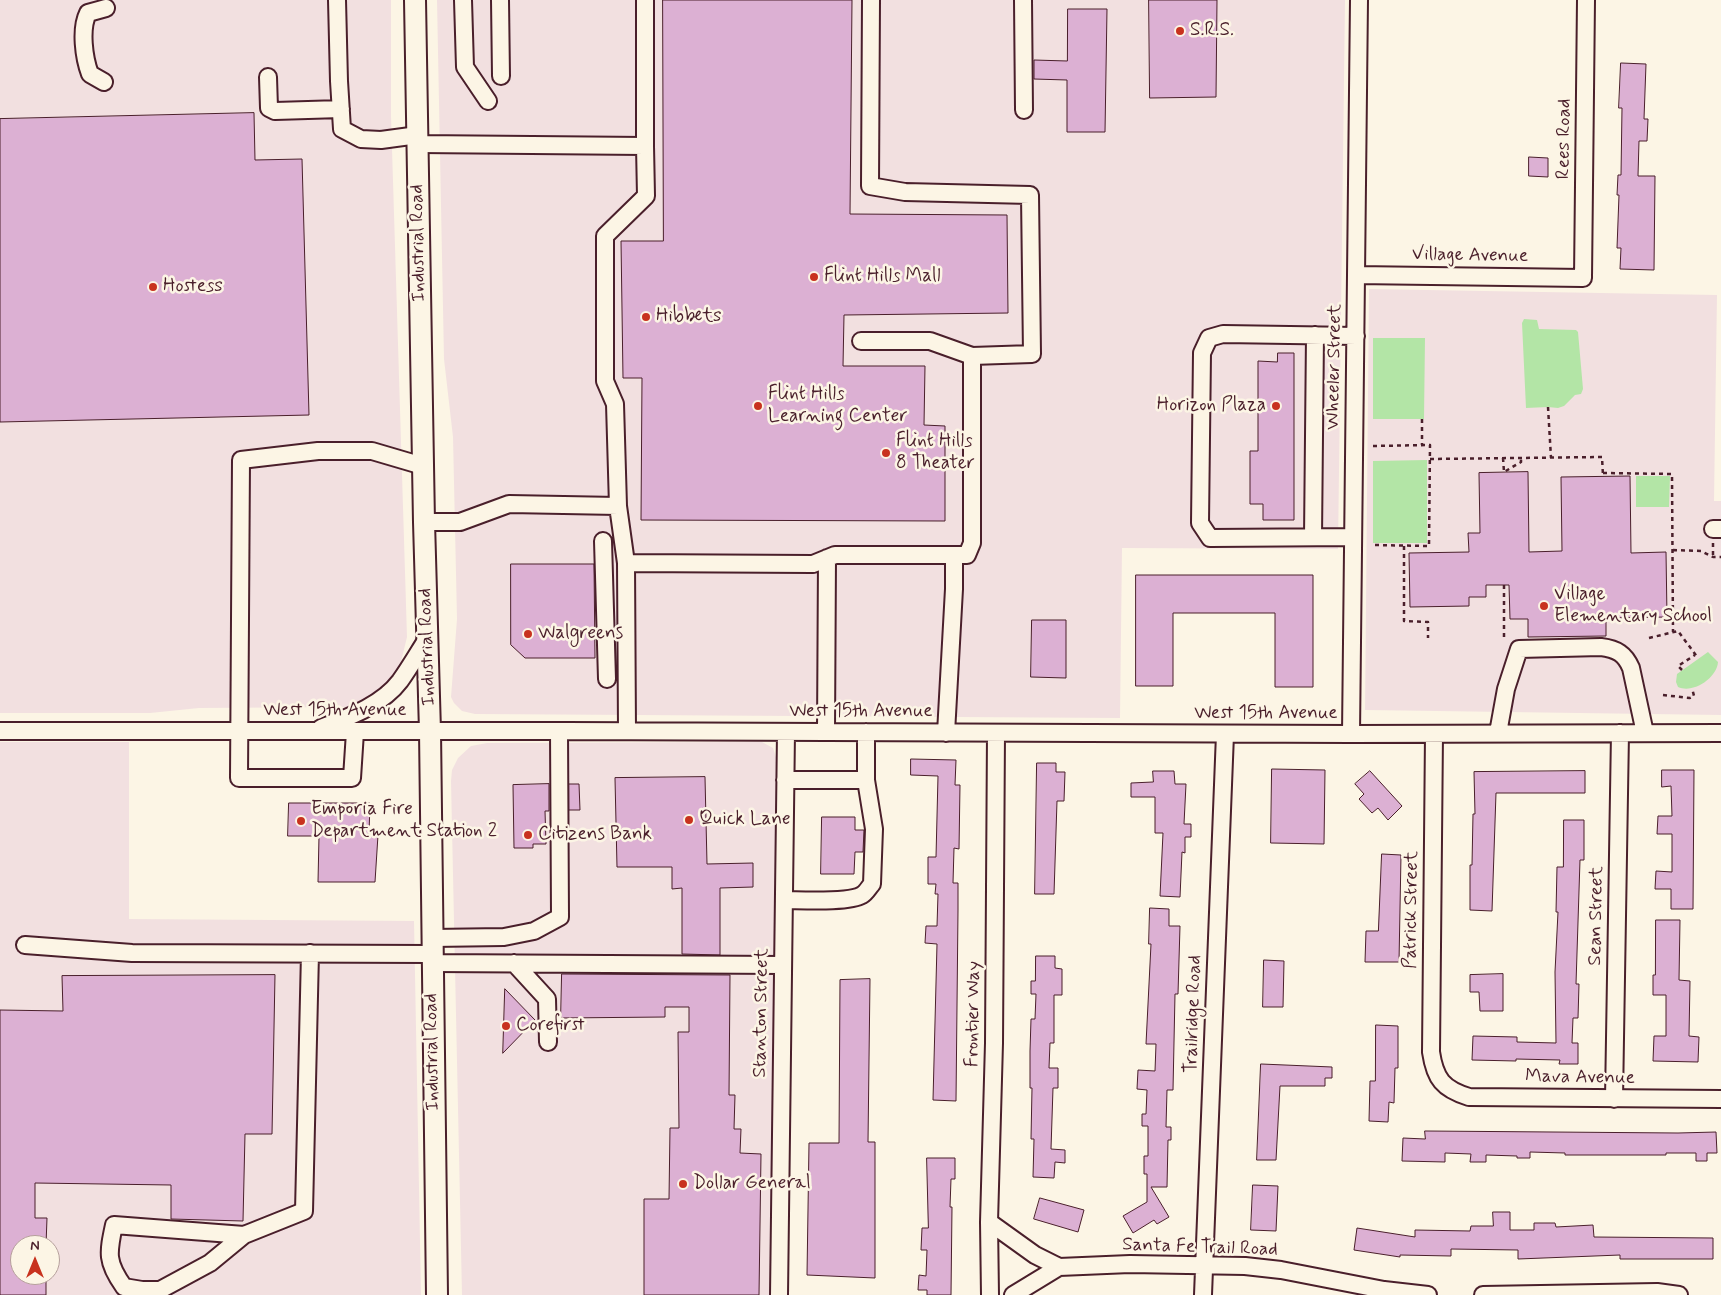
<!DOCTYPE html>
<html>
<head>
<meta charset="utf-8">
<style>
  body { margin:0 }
  #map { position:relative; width:1721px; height:1295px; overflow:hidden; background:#fcf5e5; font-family:Mynerve,sans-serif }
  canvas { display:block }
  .north { position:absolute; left:10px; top:1235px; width:50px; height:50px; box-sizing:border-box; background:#fcf5e5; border:1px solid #b59f9b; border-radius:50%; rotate:0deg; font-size:14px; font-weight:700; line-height:20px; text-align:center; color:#4a1f2b }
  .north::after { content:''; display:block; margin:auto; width:18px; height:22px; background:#c8321e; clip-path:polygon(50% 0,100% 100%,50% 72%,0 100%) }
</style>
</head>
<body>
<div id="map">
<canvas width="1721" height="1295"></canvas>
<div class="north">N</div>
</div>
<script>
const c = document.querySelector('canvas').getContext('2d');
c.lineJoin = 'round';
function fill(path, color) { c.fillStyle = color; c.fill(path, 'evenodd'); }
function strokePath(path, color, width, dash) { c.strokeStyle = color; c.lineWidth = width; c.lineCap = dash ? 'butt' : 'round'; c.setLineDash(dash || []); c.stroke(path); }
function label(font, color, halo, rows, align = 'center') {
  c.font = font + ' Mynerve,sans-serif'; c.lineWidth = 5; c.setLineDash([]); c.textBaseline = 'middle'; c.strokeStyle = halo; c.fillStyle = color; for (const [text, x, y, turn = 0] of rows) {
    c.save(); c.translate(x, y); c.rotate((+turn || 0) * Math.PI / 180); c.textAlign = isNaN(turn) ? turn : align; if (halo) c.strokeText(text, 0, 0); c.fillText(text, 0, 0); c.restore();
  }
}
fill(new Path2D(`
  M0,0h391v116l16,521 -8,33 -15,20 -21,12 -14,5 -150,1 -49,5h-150z
  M437,0h908l-7,549 -216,-1 -2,170 -645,-4 -13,-3 -8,-8 -3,-6 6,-78 -4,-182 -9,-78z
  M1369,289l348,6 -3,206h7v214l-356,-5z
  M0,742h129v177l285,2 7,374h-421zM20,1245h30v30h-30z
  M762,742l11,6 3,9 -6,538h-308l-11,-514 1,-11 6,-12 13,-12 16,-3z`), '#f2e0e0');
fill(new Path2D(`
  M1524,319l13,1 2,9 37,1 2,2 5,57 -2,5 -6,1 -11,11 -6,2 -10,-1 -22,1 -4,-85z
  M1373,338h52l-1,81h-51z
  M1427,460v83h-54v-82z
  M1636,476h34l-1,31h-33z
  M1708,652l10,10c-1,16 -25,32 -40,25l-2,-5 1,-8z`), '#b3e5a6');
const building = new Path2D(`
  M663,0h189l-2,214 157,1 1,98 -164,2 -1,51h82l-1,59 21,1v95l-304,-1 1,-142h-19l-2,-137h42z
  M1149,0h68l-1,97 -66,1z
  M1068,9h39l-2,123h-38v-52l-33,-1v-19l33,1z
  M1621,63l25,1 -2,55h4l-1,22h-8l-1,35h17l-1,94 -34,-1 1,-21h-4l2,-53h-2l1,-20h3l1,-67h-3z
  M254,113l1,47 47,-1 7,256 -309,7v-303z
  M1529,157l19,1v19l-19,-1z
  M1278,353h16v167h-31v-16h-13v-53h8v-90l19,1z
  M1528,472l1,80 33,-1 -1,-74 69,-1 1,77 35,-1 1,65 -61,1v18l-78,1v-18h-18l-1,-34h-23v12h-17v9l-59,1 -1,-54 60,-1 -1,-19h12l-1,-60z
  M511,564h83l1,94h-70l-14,-13z
  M1136,575h177v112h-38v-74h-102v73h-37z
  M1032,620h34v58l-35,-1z
  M911,759l45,1 -1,25h5l-1,64 -5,-1 -1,35h5v27l-2,191 -23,-1 4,-156 -12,-1 1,-17h11l1,-32h-3l1,-10h-8v-27h8l2,-81 -27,-1z
  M1037,763h19v9h9l-1,29h-7l-3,93h-19z
  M1272,769l53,1 -1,74 -53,-1z
  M1662,770h32l-1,139h-22v-20h-16l1,-18 16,1v-38h-15l1,-18h14l-1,-30 -9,1z
  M1153,771h21l1,13h11l-2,40h7v13h-6v16l-3,-1 -2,45 -20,-1 3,-63h-8v-36h-24v-14l22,-1z
  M1370,771l32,35 -14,14 -10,-12 -6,5 -13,-14 5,-5 -9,-10z
  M1585,771v22h-89l-4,118 -22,-1v-45h2l1,-51h2l-1,-42z
  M705,777l2,87 46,-1v24l-33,1v67l-38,-1v-66l-10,1v-22h-55l-2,-89z
  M549,784v27h-4l1,33h-13v4h-19l-1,-63z
  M569,784h10l1,26h-11z
  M289,803h81l-1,31 9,1 -3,47h-57l1,-46h-31z
  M822,817h33v13h9l-1,22h-8l-1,22h-33z
  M1564,820h20v40h-4l-4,124h3l-1,34h-5l-1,25h6v21h-19l1,-4 -44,-1v2l-44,-1 1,-24 44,1v5l39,1 -1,-71 3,-60h-2l1,-45h6z
  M1382,854l19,1 -2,107h-34l1,-31h12z
  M1150,908l19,1v17h11l-2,68h-3l-2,96h-6l-1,37h5v13h-3l-1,47h-16l18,30 -12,7 -3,-4 -21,13 -10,-17 24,-14v-28h-3v-18h4v-30h-6v-12h4l1,-24 -10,-1 1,-19 17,1 1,-27h-10l5,-100h-2z
  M1656,920h24l-1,60 11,1 -1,55 10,1 -1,25 -45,-1 1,-25h12v-41h-13v-20h2z
  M1036,956h19v12l7,1v26h-8v48h-4l-1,25h9v20h-5l-2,61 14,1v13l-10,-1 -1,16 -21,-1 1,-38h-3l1,-51h-2v-37l1,-32h4l1,-25h-5v-13h4z
  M1264,960l20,1 -1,46h-20z
  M562,974l168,1 -1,120h6l-1,34h7l-1,24 21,1 -2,141h-115v-96h25l1,-71h9l-1,-96h11v-25h-24v10l-104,1z
  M1503,974v37h-23l-1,-19h-9v-17z
  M275,975l-3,159h-27l-2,87 -72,-2v-34l-136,-2v35h12l-1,27h-26v30h26v20h-46v-285l63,1 -1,-35z
  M870,979l-2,163h7v136l-68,-3 2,-132h30l1,-163z
  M505,989l30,31 -32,33z
  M1376,1025l22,1v42h-3l-1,35 -5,-1 -1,20 -19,-1 1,-40h5z
  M1261,1064l71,3v11h-7v8h-45l-4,74h-19z
  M1425,1131l253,2 38,-1 1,21h-10v8h-11v-8h-30v2h-101v-2l-35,-1v6h-13v-2l-31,-1v7h-16l1,-8 -26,-1v9l-43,-1 1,-23 22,1z
  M927,1158h28v21h-4l-1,28h2l-1,88h-24v-5h-9l1,-15 7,1 1,-26h-6l1,-22h6z
  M1253,1185l25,1 -2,45 -25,-1z
  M1040,1198l44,12 -6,22 -44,-13z
  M1493,1212h17v18h24v-7h21l1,4 37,-2 1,12 119,1v21h-93v-4l-102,4v-9l-67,-1v7l-51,-1v2l-46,-7 3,-22 58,9v-7l55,1 1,-5h22z`);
fill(building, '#dcb0d3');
strokePath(building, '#4a1f2b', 1);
const minor = new Path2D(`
  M337,0l2,81 3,48 19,10 20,1 37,-5
  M463,0l2,67 23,34
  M500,0l1,76
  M1023,0l1,110
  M268,77l1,31 6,3 66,-2
  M104,82l-14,-8c-6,-16 -10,-45 -2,-61l18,-5
  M418,144l227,2v-146
  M1356,275l227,3 3,-278
  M861,341h69l42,15
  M618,506l-3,-102 -10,-23v-145l41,-40 -1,-50
  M424,522h36l49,-18 109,2 8,57 1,168
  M1713,529h8
  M1313,537l2,-202
  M1353,537l-143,1 -10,-15 2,-170 7,-15 14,-4 133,2
  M603,541l4,138
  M626,563l187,1 22,-9h132l5,-12v-187l60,-2 -2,-159 -125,-3 -35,-6 1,-186
  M321,728c28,-11 61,-23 79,-47 10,-14 18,-28 27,-42
  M0,731h566l785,3 370,-1
  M355,732l-3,46h-113l2,-318 77,-9h54l51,15
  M826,732l1,-174
  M946,733l8,-144v-34
  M1498,733l8,-44 13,-40 82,-2c16,2 24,7 30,21l14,65
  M1351,734l8,-734
  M1434,734l-3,318c4,27 12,37 38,45l252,2
  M785,780h81v-48
  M784,900c16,0 65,3 78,-5 4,-2 7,-8 10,-11l2,-55 -8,-49
  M432,938l72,-1 30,-6 26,-14 -1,-186
  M25,945l107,8 300,1
  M432,963l351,2
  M514,963l33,36 1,43
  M1614,1099l6,-366
  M989,1222l46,33 24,12
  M114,1225l130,10 -34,28 -50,27h-18l-18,-3c-18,-25 -16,-34 -10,-62z
  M244,1235l60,-24 6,-258
  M779,1295l7,-563
  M990,1295l-1,-73 5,-179 2,-310
  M1013,1295l46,-28 71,-3 115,2 36,4 103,20 44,5
  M1203,1295l22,-561
  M1483,1295l174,-3 22,3`);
const major = new Path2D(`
  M415,0l9,522 6,209 7,564`);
strokePath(minor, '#4a1f2b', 20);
strokePath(major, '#4a1f2b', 24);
strokePath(new Path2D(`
  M1548,407l3,51
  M1422,419v26
  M1373,446l57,-1 -1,101 -55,-1
  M1503,458l1,14 17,-10v-4
  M1430,459l172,-2 1,19
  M1603,473l69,1 1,158
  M1713,543v14
  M1404,546v75l24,1v16
  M1673,550l28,1 12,6h8
  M1504,585v53
  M1649,638l29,-7 20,27
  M1682,670l-4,-4 17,-11
  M1663,695l27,3 4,-2 -2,-8`), '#4a1f2b', 2.5, [4, 4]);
strokePath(minor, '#fcf5e5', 16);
strokePath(major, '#fcf5e5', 20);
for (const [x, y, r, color] of [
  [1180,31,5,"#c8321e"],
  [814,277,5,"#c8321e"],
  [153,287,5,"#c8321e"],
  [646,317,5,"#c8321e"],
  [758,406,5,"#c8321e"],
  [1276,406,5,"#c8321e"],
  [886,453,5,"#c8321e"],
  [1544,606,5,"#c8321e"],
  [528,634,5,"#c8321e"],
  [689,820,5,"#c8321e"],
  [301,821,5,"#c8321e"],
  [528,835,5,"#c8321e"],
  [506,1026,5,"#c8321e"],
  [683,1184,5,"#c8321e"]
]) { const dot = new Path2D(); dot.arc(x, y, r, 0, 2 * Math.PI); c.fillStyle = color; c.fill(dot); strokePath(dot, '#fcf5e5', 2); }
label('19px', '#4a1f2b', '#fcf5e5', [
  ["S.R.S.",1190,31],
  ["Flint Hills Mall",824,277],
  ["Hostess",163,287],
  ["Hibbets",656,317],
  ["Flint Hills",768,395],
  ["Learning Center",768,417],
  ["Horizon Plaza",1266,406,"right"],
  ["Flint Hills",896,442],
  ["8 Theater",896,464],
  ["Village",1554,595],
  ["Elementary School",1554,617],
  ["Walgreens",538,634],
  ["Emporia Fire",311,810],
  ["Department Station 2",311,832],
  ["Quick Lane",699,820],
  ["Citizens Bank",538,835],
  ["Corefirst",516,1026],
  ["Dollar General",693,1184]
], 'left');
label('19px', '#4a1f2b', '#fcf5e5', [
  ["Rees Road",1565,139,-89],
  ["Industrial Road",419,243,-91],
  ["Village Avenue",1470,256,1],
  ["Wheeler Street",1335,367,-89],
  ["Industrial Road",428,647,-92],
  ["West 15th Avenue",335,711],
  ["West 15th Avenue",861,712],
  ["West 15th Avenue",1266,714],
  ["Patrick Street",1412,910,-89],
  ["Sean Street",1597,916,-89],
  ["Stanton Street",762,1013,-89],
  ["Frontier Way",974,1014,-89],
  ["Trailridge Road",1194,1014,-88],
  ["Industrial Road",433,1052,-91],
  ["Mava Avenue",1580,1078,1],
  ["Santa Fe Trail Road",1200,1248,2]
]);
</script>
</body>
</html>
